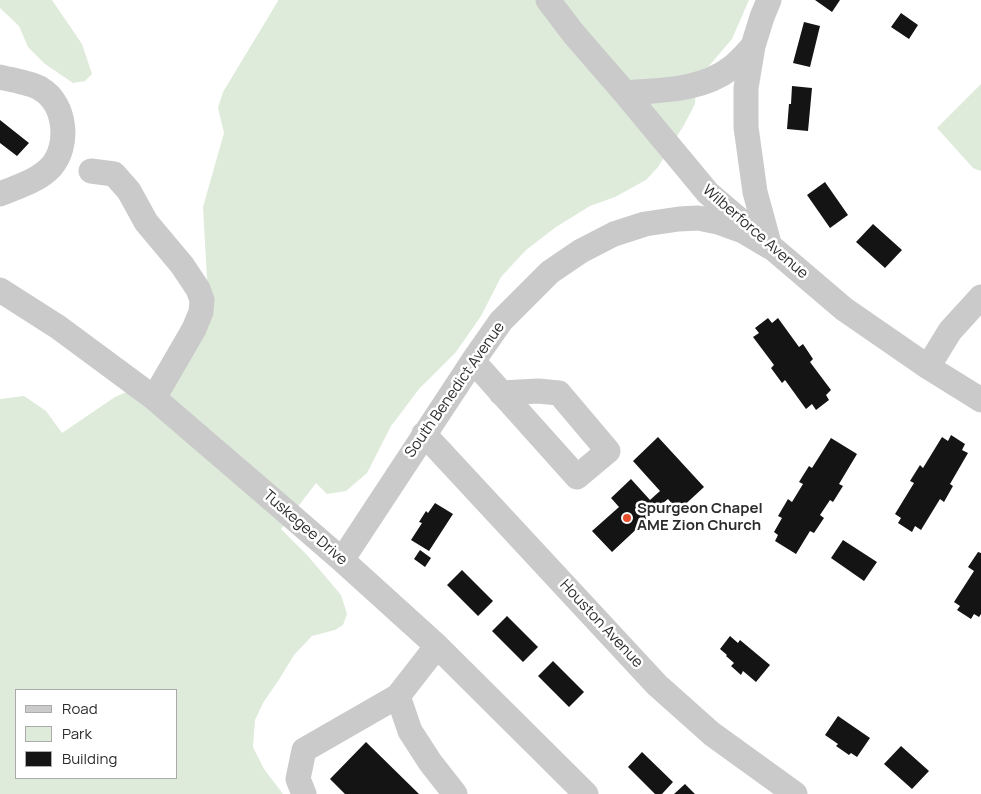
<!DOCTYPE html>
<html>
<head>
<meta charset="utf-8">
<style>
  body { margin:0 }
  #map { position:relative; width:981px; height:794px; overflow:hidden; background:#fff; font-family:Manrope,sans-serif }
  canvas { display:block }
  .legend { position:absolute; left:15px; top:689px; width:162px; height:90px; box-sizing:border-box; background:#fff; border:1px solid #ababab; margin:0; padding:6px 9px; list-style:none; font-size:15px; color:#2d2d2d }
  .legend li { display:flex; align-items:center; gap:10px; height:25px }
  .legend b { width:25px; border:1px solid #ababab }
</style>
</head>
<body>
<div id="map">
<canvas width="981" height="794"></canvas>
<ul class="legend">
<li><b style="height:6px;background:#cacaca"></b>Road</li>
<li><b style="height:14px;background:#deebda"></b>Park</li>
<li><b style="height:14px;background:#141414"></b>Building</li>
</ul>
</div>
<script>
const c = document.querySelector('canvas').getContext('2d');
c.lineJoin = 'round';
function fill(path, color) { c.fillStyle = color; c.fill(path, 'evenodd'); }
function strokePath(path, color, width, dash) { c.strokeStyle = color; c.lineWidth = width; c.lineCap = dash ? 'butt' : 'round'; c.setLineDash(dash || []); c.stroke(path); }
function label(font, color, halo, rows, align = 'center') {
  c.font = font + ' Manrope,sans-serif'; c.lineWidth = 5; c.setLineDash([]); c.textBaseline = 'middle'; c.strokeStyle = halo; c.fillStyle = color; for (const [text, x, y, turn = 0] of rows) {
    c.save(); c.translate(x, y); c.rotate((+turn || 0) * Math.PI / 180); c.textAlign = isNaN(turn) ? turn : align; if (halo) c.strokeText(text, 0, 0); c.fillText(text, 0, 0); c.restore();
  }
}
fill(new Path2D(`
  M0,0h52l30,44 10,30 -7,7 -12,2 -28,-19 -17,-17 -9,-21 -19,-18z
  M278,0h471l-17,39 -36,42 -1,23 -11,21 -26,42 -12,13 -31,17 -25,9 -34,21 -30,23 -25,27 -20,39 -25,36 -37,37 -12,16 -16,21 -24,47 -21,18 -19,3 -11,-11 -35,46 27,27 33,39 6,19 -4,11 -8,5 -23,6 -18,19 -14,23 -17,25 -8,17 -2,27 11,22 19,25h-283v-395l24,-3 22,15 16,22 53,-36 64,-28 35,-60 -7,-30 -4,-72 21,-74 -6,-25 5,-16 55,-91zM16,690h160v88h-160z
  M981,84v87l-8,-3 -36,-40z`), '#deebda');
fill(new Path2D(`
  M815,0h25l-8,12z
  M901,13l17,12 -9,14 -18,-12z
  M804,22l16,4 -10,41 -17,-4z
  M792,86l20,2 -4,43 -21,-2 2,-25h2z
  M0,120l29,23 -12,13 -17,-13z
  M825,182l23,33 -18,13 -23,-33z
  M873,224l29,26 -17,18 -29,-26z
  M768,318l4,5 6,-5 21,29 4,-3 10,15 -3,3 21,28 -5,5 3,5 -13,10 -4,-6 -6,5 -21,-29 -3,3 -11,-15 3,-3 -21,-28 6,-4 -4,-5z
  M951,435l14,9 -3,6 6,3 -18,31 3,2 -9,16 -4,-3 -19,31 -6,-4 -3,6 -14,-9 3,-5 -6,-4 19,-31 -4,-2 10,-16 3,3 19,-31 6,4z
  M658,437l46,50 -26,24 -10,-12 -11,9 1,1 -46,43 -20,-21 27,-24 -8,-9 20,-19 19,21 10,-9 -27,-30z
  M831,438l26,16 -18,30 4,2 -10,16 -3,-2 -10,15 4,3 -10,15 -4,-2 -14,23 -21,-13 3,-6 -4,-3 8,-14 -4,-2 10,-17 4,3 11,-18 -4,-2 10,-16 3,2z
  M435,503l18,11 -24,37 -18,-11 11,-17 -3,-1 7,-11 2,2z
  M843,540l34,22 -13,19 -33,-23z
  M420,550l11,8 -6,9 -11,-8z
  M978,552l3,1v61l-2,3 -5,-3 -3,5 -14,-9 3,-4 -6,-4 20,-31 -6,-4z
  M462,570l31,31 -15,15 -31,-31z
  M507,616l31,31 -15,15 -31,-31z
  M730,636l8,7 2,-3 30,25 -14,17 -13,-11 -2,4 -10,-9 3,-3 -8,-7 1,-1 -7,-6z
  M553,661l31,31 -15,15 -31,-31z
  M838,716l32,22 -13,19 -6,-4 -2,2 -13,-9 2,-2 -13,-9z
  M366,742l53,52h-74l-15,-15z
  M901,746l28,25 -17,18 -28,-25z
  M642,752l31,30 -11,12h-7l-27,-27z
  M685,784l10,10h-21z`), '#141414');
strokePath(new Path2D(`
  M548,0l25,33 52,60 83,100 136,116 84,58 53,33
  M0,77c11,3 32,6 41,12 25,15 29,57 10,78 -13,14 -34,20 -51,27
  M625,93c36,-3 76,-2 106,-25 8,-6 15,-14 22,-22
  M91,171l23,3 15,17 17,31 36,43 16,24 4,11 -1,12 -7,17 -40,69
  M0,290l58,37 96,71 128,110 60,52 95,86 149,148
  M473,361l104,116 31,-26 -49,-58 -21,-2 -37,2
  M928,367l22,-36 31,-34
  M424,434l233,251 55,49 83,60
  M342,560l131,-199 28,-40 49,-49 31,-21 33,-17 31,-10 34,-5 19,-1 20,4 25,9 27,16 -15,-55 -9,-65v-39l7,-42 9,-29 7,-17
  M398,696l12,35 20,31 25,32
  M304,794l-6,-15 6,-29 94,-54 39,-50`), '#cacaca', 25);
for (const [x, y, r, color] of [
  [627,518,5,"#e74e2b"]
]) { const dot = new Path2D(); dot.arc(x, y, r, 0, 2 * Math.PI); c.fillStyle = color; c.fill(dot); strokePath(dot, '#fff', 2); }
label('15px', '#2d2d2d', '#fff', [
  ["Wilberforce Avenue",755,232,41],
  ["South Benedict Avenue",455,390,-55],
  ["Tuskegee Drive",305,528,41],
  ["Houston Avenue",601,624,47]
]);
label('bold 15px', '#2d2d2d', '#fff', [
  ["Spurgeon Chapel",637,509],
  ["AME Zion Church",637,526]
], 'left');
</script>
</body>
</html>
